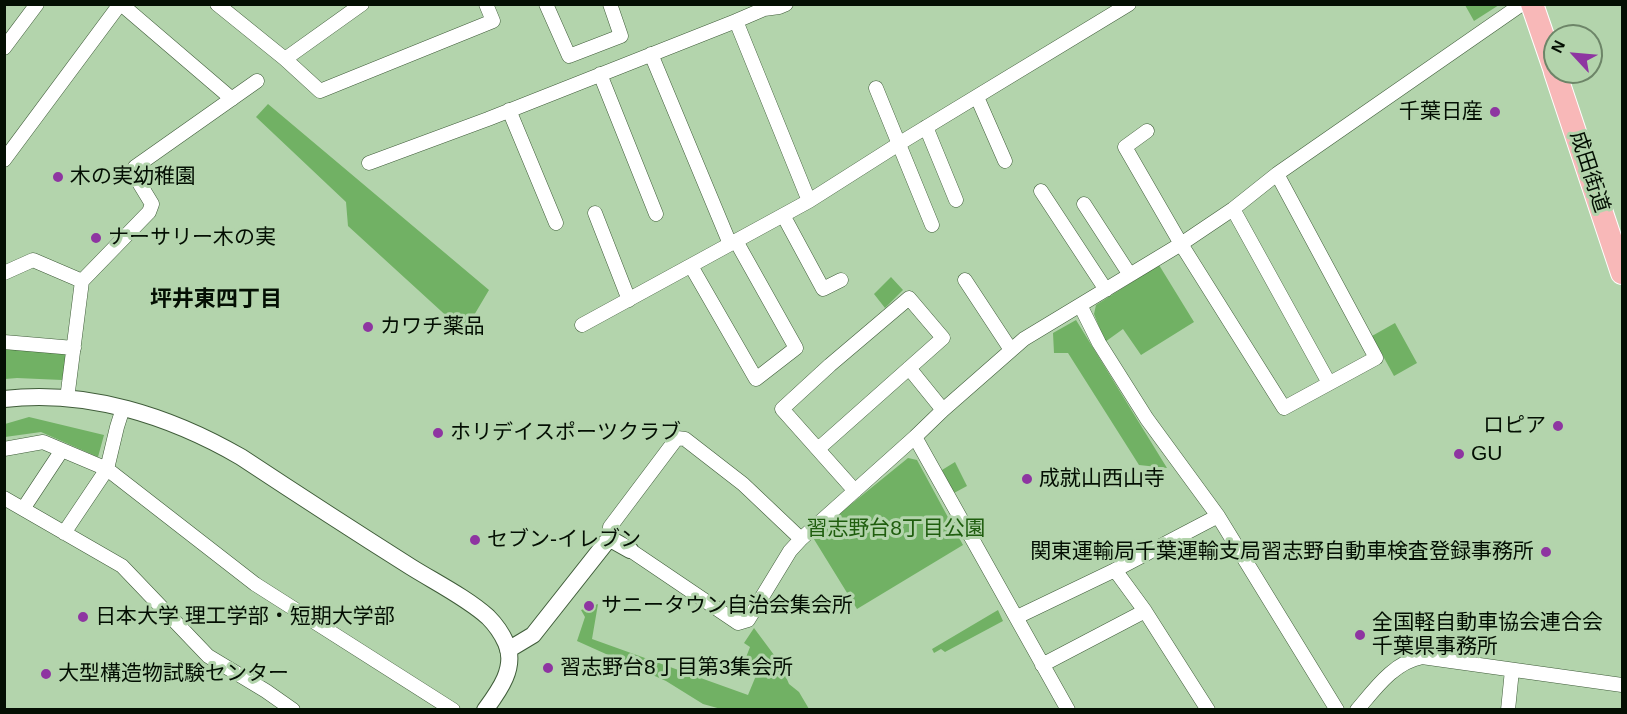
<!DOCTYPE html>
<html>
<head>
<meta charset="utf-8">
<style>
  body { margin:0 }
  #map { position:relative; width:1627px; height:714px; overflow:hidden; background:#b3d4ac; font-family:Arial,sans-serif }
  canvas { display:block }
  .frame { position:absolute; inset:0; border:6px solid #040f03; pointer-events:none }
  .north { position:absolute; left:1543px; top:24px; width:60px; height:60px; box-sizing:border-box; background:#b3d4ac; border:2px solid #6d8568; border-radius:50%; rotate:296deg; font-size:16px; font-weight:700; line-height:24px; text-align:center; color:#040f03 }
  .north::after { content:''; display:block; margin:auto; width:21px; height:27px; background:#8e35a1; clip-path:polygon(50% 0,100% 100%,50% 72%,0 100%) }
</style>
</head>
<body>
<div id="map">
<canvas width="1627" height="714"></canvas>
<div class="frame"></div>
<div class="north">N</div>
</div>
<script>
const c = document.querySelector('canvas').getContext('2d');
c.lineJoin = 'round';
function fill(path, color) { c.fillStyle = color; c.fill(path, 'evenodd'); }
function strokePath(path, color, width, dash) { c.strokeStyle = color; c.lineWidth = width; c.lineCap = dash ? 'butt' : 'round'; c.setLineDash(dash || []); c.stroke(path); }
function label(font, color, halo, rows, align = 'center') {
  c.font = font + ' Arial,"Noto Sans JP",sans-serif'; c.lineWidth = 6; c.setLineDash([]); c.textBaseline = 'middle'; c.strokeStyle = halo; c.fillStyle = color; for (const [text, x, y, turn = 0] of rows) {
    c.save(); c.translate(x, y); c.rotate((+turn || 0) * Math.PI / 180); c.textAlign = isNaN(turn) ? turn : align; if (halo) c.strokeText(text, 0, 0); c.fillText(text, 0, 0); c.restore();
  }
}
fill(new Path2D(`
  M1465,5h34l-25,16z
  M268,104l221,186 -25,42 -116,-106 -2,-24 -90,-85z
  M1159,265l35,57 -53,33 -18,-26 -18,13 -11,-28 2,-9z
  M891,277l12,13 -18,18 -11,-14z
  M1076,320l91,148 -28,-3 -71,-112h-14l-1,-20z
  M1395,323l22,40 -23,13 -22,-40z
  M5,348l62,2 -5,30 -45,-2 -12,1z
  M29,417l75,18 -6,22 -57,-25 -36,5v-13z
  M908,458l9,2 46,85 -106,64 -45,-73z
  M955,462l12,24 -13,7 -12,-23z
  M598,604l-6,35 156,56 12,-29 -15,-6 5,-13 -6,-4 10,-15 26,35 9,21 10,8 10,17h-88l-18,-5 -37,-23 -89,-40 8,-24 -4,-7z
  M998,610l5,11 -58,31 -4,-3 -7,4 -2,-4z`), '#71b164');
const minor = new Path2D(`
  M121,4l111,95
  M217,4l68,55 35,32 173,-70 -7,-17
  M546,4l23,52 52,-20 -11,-32
  M736,21l73,180
  M4,48l33,-44
  M651,54l79,190
  M285,59l77,-55
  M600,74l56,140
  M876,88l56,137
  M977,97l28,64
  M509,110l47,113
  M926,127l30,73
  M1147,131l-22,16 56,97 103,164 92,-50 -99,-184
  M4,160l116,-156
  M369,163l119,-44 248,-98 28,-12 15,-2 7,-3
  M1041,191l65,99
  M1084,204l46,71
  M1233,209l96,174
  M595,213l34,87
  M783,215l40,74 18,-9
  M691,266l65,113 40,-31 -60,-107
  M4,273l29,-13 49,21
  M965,280l46,70
  M1080,305l19,38 48,76 71,97 119,194
  M582,325l227,-124 96,-61 224,-136
  M4,342l70,6
  M909,368l34,42
  M67,399l15,-118 67,-69 3,-8 -17,-28v-9l122,-86
  M915,437l153,273
  M4,449l39,-7 64,27 148,115 198,126
  M818,449l125,-111 -34,-40 -79,67 -48,44 73,82
  M4,498l118,68 86,90 58,35 27,19
  M23,509l39,-59
  M64,533l43,-64 10,-42 6,-19
  M611,540l-1,-13 67,-89 8,1 58,45 58,55
  M630,550l108,73 10,-3 42,-69 11,-12 114,-102 28,-27 81,-71 157,-95 52,-35 44,-35 245,-170
  M1115,570l30,41 63,99
  M1017,617l98,-47 103,-54
  M1042,665l103,-54
  M1357,710c18,-21 37,-48 65,-53l200,28
  M1508,710l4,-40`);
const tertiary = new Path2D(`
  M4,399c83,-10 166,17 237,58 56,37 113,74 170,110 24,15 56,31 77,50 7,7 14,17 18,26 11,24 -7,48 -21,67
  M508,650l25,-15 75,-95 6,1 16,9`);
const trunk = new Path2D(`
  M1532,4l23,67
  M1555,72l67,201`);
strokePath(minor, '#3f5c39', 15);
strokePath(tertiary, '#3f5c39', 18);
strokePath(trunk, '#fff', 24);
strokePath(minor, '#fff', 14);
strokePath(tertiary, '#fff', 16);
strokePath(trunk, '#f8b8b8', 22);
for (const [x, y, r, color] of [
  [1495,112,6,"#8e35a1"],
  [58,177,6,"#8e35a1"],
  [96,238,6,"#8e35a1"],
  [368,327,6,"#8e35a1"],
  [1558,426,6,"#8e35a1"],
  [438,433,6,"#8e35a1"],
  [1459,454,6,"#8e35a1"],
  [1027,479,6,"#8e35a1"],
  [475,540,6,"#8e35a1"],
  [1546,552,6,"#8e35a1"],
  [589,606,6,"#8e35a1"],
  [83,617,6,"#8e35a1"],
  [1360,635,6,"#8e35a1"],
  [548,668,6,"#8e35a1"],
  [46,674,6,"#8e35a1"]
]) { const dot = new Path2D(); dot.arc(x, y, r, 0, 2 * Math.PI); c.fillStyle = color; c.fill(dot); strokePath(dot, '#b3d4ac', 2); }
label('21px', '#040f03', '#b3d4ac', [
  ["千葉日産",1483,112,"right"],
  ["木の実幼稚園",70,177],
  ["ナーサリー木の実",108,238],
  ["カワチ薬品",380,327],
  ["ロピア",1546,426,"right"],
  ["ホリデイスポーツクラブ",450,433],
  ["GU",1471,454],
  ["成就山西山寺",1039,479],
  ["セブン-イレブン",487,540],
  ["関東運輸局千葉運輸支局習志野自動車検査登録事務所",1534,552,"right"],
  ["サニータウン自治会集会所",601,606],
  ["日本大学 理工学部・短期大学部",95,617],
  ["全国軽自動車協会連合会",1372,623],
  ["千葉県事務所",1372,647],
  ["習志野台8丁目第3集会所",560,668],
  ["大型構造物試験センター",58,674]
], 'left');
label('21px', '#040f03', '#b3d4ac', [
  ["成田街道",1589,172,72]
]);
label('21px', '#1f5d0e', '#b3d4ac', [
  ["習志野台8丁目公園",896,529]
]);
label('bold 22px', '#040f03', '#b3d4ac', [
  ["坪井東四丁目",216,300]
]);
</script>
</body>
</html>
